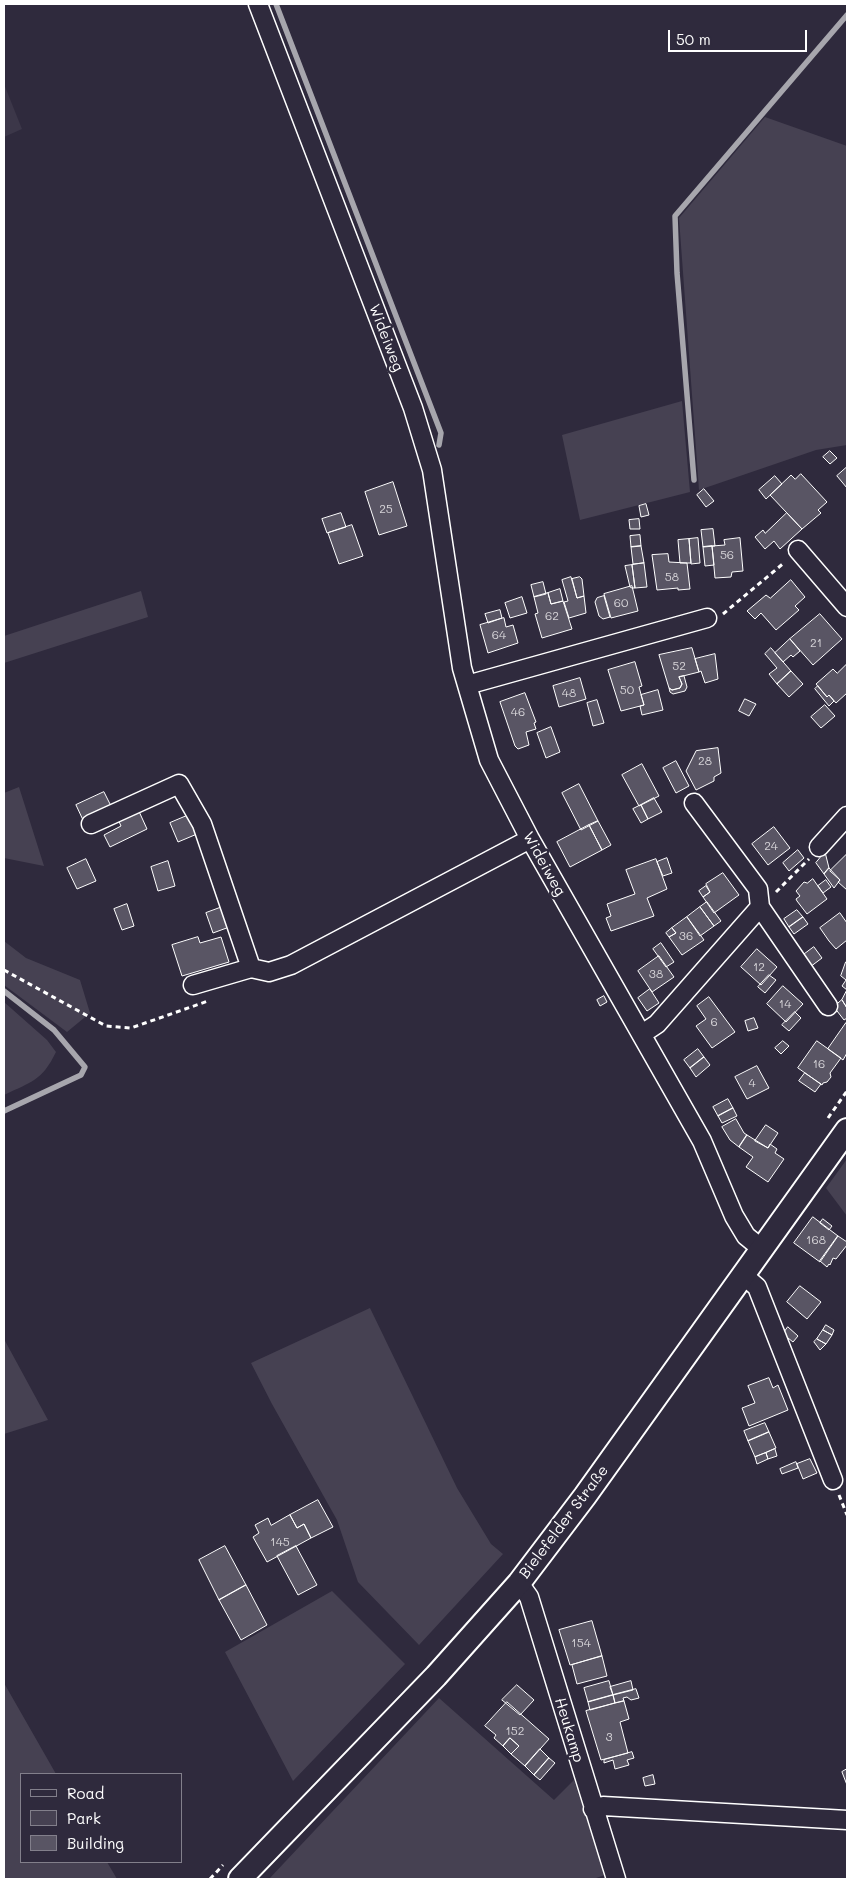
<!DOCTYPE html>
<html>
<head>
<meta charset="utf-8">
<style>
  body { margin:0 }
  #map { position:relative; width:851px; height:1883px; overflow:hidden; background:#2f2a3d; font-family:Mali,sans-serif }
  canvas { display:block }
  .frame { position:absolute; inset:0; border:5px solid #fff; pointer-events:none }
  .legend { position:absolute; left:20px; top:1773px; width:162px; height:90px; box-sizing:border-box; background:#2f2a3d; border:1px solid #827f8b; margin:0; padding:6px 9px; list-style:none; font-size:15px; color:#fff }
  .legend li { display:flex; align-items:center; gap:10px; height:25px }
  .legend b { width:25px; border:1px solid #827f8b }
  .scale { position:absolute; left:668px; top:30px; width:139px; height:22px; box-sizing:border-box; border:2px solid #fff; border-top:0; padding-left:6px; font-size:15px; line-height:18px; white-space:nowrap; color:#fff; -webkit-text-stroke:4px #2f2a3d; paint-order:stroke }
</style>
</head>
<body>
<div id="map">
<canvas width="851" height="1883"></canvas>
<div class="frame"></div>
<ul class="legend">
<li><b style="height:6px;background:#2f2a3d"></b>Road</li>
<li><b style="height:14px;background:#464152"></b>Park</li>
<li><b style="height:14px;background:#595564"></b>Building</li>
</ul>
<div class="scale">50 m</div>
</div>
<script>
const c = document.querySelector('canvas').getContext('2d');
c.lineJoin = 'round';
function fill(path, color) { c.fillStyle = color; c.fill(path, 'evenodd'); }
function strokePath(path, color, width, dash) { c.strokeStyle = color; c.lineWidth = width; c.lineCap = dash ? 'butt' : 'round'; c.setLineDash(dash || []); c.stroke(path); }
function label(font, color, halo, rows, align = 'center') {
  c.font = font + ' Mali,sans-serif'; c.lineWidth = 5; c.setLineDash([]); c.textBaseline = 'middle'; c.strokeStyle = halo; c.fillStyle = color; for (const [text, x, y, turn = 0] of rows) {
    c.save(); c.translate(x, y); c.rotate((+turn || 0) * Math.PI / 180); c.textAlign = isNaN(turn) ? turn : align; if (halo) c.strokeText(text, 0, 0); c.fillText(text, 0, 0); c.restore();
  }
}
fill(new Path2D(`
  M4,84l18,45 -18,8z`), '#3c3749');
fill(new Path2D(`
  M765,117l82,29v299l-31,5 -117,40 -20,-272z
  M682,401l8,91 -110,28 -18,-85z
  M141,591l7,26 -144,46v-27z
  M19,787l25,79 -40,-8v-65z
  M4,941l22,17 54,22 10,33 -23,19 -63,-47z
  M4,1002l43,38 9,12c-14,29 -25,30 -52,43z
  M847,1159v57l-21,-28z
  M370,1308l87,180 34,56 12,10 -84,91 -61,-63 -21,-62 -65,-116 -21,-41z
  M4,1339l44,81 -44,14z
  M332,1591l73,73 -112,117 -68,-129z
  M4,1683l52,91h-35v88h86l10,17h-113z
  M439,1698l115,102 20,-20 31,95 -12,4h-324z`), '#464152');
strokePath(new Path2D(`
  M276,4l165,429 -2,12
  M694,480l-17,-207 -2,-57 172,-201
  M4,991l50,39 31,37 -4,8 -77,36`), '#a7a6ad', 5.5);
const building = new Path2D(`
  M830,451l7,7 -7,6 -7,-7z
  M847,467v21l-10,-12z
  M801,474l26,28 -9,8 3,3 -19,16 -32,-34 21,-20 4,4z
  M775,476l7,8 -16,15 -7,-9z
  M393,482l14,44 -28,9 -14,-43z
  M704,489l10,12 -8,6 -9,-12z
  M646,504l3,11 -8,2 -2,-11z
  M341,513l5,14 -19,6 -5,-14z
  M787,513l15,16 -22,20 -6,-8 -9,8 -10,-12 8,-7 2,3z
  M639,519l1,10h-10l-1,-9z
  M352,525l11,31 -24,8 -11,-31z
  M713,529l2,17 -12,1 -2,-17z
  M640,535l1,11 -10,1 -1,-11z
  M698,538l2,25 -9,1 -2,-25z
  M740,538l3,33 -11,1 -1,5 -16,1 -3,-32 13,-1 -1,-5z
  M689,539l2,24h-11l-2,-23z
  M641,546l3,17 -11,1 -2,-17z
  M712,546l2,19 -9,1 -2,-19z
  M668,554l1,8 18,1 3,26 -12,1v-2l-21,2 -5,-35z
  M644,563l3,24 -12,1 -3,-23z
  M632,565l3,23h-3l-2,-1 -5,-21z
  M571,577l6,21 7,-2 2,17 -17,5 -5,-16 4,-1 -6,-21z
  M580,577l2,2 2,17 -7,2 -5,-19z
  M791,580l14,17 -10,9 4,4 -23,20 -15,-17 -6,6 -8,-8 19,-16 4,3z
  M543,582l3,12 -12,3 -3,-12z
  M632,586l6,25 -27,7 -7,-24z
  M560,589l3,12 -12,3 -3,-11z
  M548,593l3,11 12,-3 9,28 -30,9 -7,-24 3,-1 -4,-16z
  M604,596l6,21 -7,2 -4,-3 -4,-14 2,-4z
  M522,597l5,16 -17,5 -5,-15z
  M500,610l2,8 -14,5 -3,-9z
  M820,614l22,25 -29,26 -23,-26z
  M504,618l2,9 7,-2 5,18 -30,10 -8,-28z
  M790,639l10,12 -7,6 -2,-2 -8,7 -8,-9z
  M692,648l7,24 -20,5 3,7 -2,4 -8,2 -3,-2 -10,-33z
  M771,648l20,23 -14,13 -8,-10 8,-6 -12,-14z
  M715,654l3,25 -13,4 -4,-12 -2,1 -4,-13z
  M635,662l7,24 -3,1 5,18 -23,6 -13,-41z
  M847,664v29l-11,10 -7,-8 -2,2 -11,-13 17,-15 4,4z
  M791,671l12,13 -14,13 -12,-13z
  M684,676l3,11 -2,4 -12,3 -3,-2 -1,-4 3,2 8,-2 2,-4 -3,-7z
  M580,678l6,21 -27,8 -6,-21z
  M818,686l9,11 2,-2 5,6 -5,5 -14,-17z
  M658,690l5,20 -21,5 -2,-9 4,-1 -3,-10z
  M525,693l11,29 -2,1 2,6 -10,3 3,13 -11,4 -3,-3 -15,-44z
  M745,699l11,5 -7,12 -10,-5z
  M597,700l7,23 -11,3 -6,-23z
  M825,705l10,11 -14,12 -10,-11z
  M551,727l9,25 -14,6 -9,-25z
  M718,748l3,25 -7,4v4l-18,9 -10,-19 10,-20z
  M676,761l13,25 -13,7 -13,-25z
  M642,764l17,32 -20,10 -17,-31z
  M579,784l19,37 -17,9 -19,-37z
  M104,792l7,14 -28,14 -7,-15z
  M654,798l8,14 -14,7 -7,-14z
  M641,805l7,14 -7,4 -8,-14z
  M137,807l10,22 -37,18 -6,-12 17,-9 -4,-9z
  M189,815l8,19 -19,8 -8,-19z
  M598,821l13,24 -9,5 -13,-25z
  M589,825l13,25 -32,17 -13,-25z
  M774,827l16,21 -22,17 -16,-21z
  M798,850l6,8 -15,13 -6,-8z
  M825,852l4,16 -5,6 -8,-11z
  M847,854v36l-9,-8 2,-2 -10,-9z
  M667,858l5,15 -9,3 -6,-14z
  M86,859l10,22 -19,8 -10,-21z
  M656,859l11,30 -20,9 7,18 -43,15 -5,-13 5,-2 -4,-12 28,-10 -9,-24z
  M168,861l7,25 -17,5 -7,-24z
  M829,868l11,12 -6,8 -10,-14z
  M723,873l16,22 -25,18 -11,-16 7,-5 -4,-8z
  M813,879l14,20 -20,15 -10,-13 -1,-2 4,-3 -4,-5 8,-9 3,1z
  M826,880l5,7 -8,6 -5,-7z
  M706,886l4,6 -7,5 -4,-6z
  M707,902l14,19 -7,5 -14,-19z
  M127,904l7,22 -12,4 -8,-21z
  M225,906l7,20 -19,7 -7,-20z
  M700,907l14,19 -14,10 -13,-19z
  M797,910l6,7 -14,10 -5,-8z
  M840,913l7,10v17l-11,9 -7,-8 -9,-13z
  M687,917l17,23 -22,15 -13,-18 7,-4 -4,-5z
  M803,917l5,7 -14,10 -5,-7z
  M672,928l4,5 -7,4 -3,-4z
  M198,937l2,6 21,-6 8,25 -47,14 -10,-31z
  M661,943l13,19 -8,5 -13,-18z
  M814,947l8,11 -12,9 -8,-11z
  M757,949l20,18 -16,18 -20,-18z
  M659,956l15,21 -22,15 -14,-21z
  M846,962h1v28l-5,-4 4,-6 -5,-4z
  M769,975l7,5 -11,13 -7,-6z
  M783,986l20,18 -17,18 -19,-18z
  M650,989l9,14 -12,8 -9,-13z
  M847,990v18l-5,-8z
  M604,996l3,6 -7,4 -3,-6z
  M709,997l26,35 -23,16 -16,-22 10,-7 -9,-13z
  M842,1000l5,8v10l-3,2 -10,-13z
  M795,1012l6,6 -12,13 -7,-6z
  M754,1018l4,10 -10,3 -3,-10z
  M846,1023l1,3v27l-4,7 -15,-11z
  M783,1041l6,5 -8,8 -6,-6z
  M817,1041l24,17 -11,15 1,4 -4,5 -4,1 -1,2 -24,-17z
  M698,1049l6,8 -14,11 -6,-8z
  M704,1057l6,8 -14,12 -6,-9z
  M757,1066l12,22 -22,11 -12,-22z
  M805,1073l16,11 -6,8 -16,-11z
  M728,1099l5,9 -15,8 -5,-9z
  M733,1108l4,8 -15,7 -4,-7z
  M736,1119l8,14 3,2 -8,12 -9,-7 -8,-13z
  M766,1125l12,8 -10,15 -13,-7z
  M747,1135l21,13 2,-4 7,5 -2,4 9,6 -16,23 -22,-15 7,-10 -14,-10z
  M813,1217l25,19 -18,26 -26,-19z
  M823,1219l9,7 -3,4 -9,-7z
  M838,1236l9,6v3l-11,14 -3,-1 -3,7 -1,-1 -2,3 -7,-6z
  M800,1286l21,16 -14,17 -20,-17z
  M826,1325l8,5 -2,5 -9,-5z
  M788,1327l10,9 -5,6 -10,-8z
  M823,1330l9,5 -6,9 -9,-5z
  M817,1339l9,5 -6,6 -6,-8z
  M769,1378l4,10 5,-3 10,25 -39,16 -7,-18 13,-5 -7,-17z
  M765,1423l4,9 -21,9 -4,-10z
  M769,1432l7,16 -21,9 -7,-16z
  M775,1449l2,7 -9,3 -2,-6z
  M766,1453l2,6 -11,5 -2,-7z
  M810,1459l7,14 -14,6 -6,-15z
  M796,1462l2,6 -16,6 -2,-5z
  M318,1500l15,27 -22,11 -7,-14 -7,4 -7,-13z
  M290,1515l7,13 7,-4 7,14 -44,24 -14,-25 6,-4 -4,-8 13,-7 3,7z
  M225,1546l21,39 -27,15 -20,-40z
  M296,1546l21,39 -19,10 -21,-39z
  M246,1585l21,40 -26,15 -22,-40z
  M592,1621l10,35 -32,9 -11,-35z
  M602,1656l5,20 -30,8 -5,-19z
  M609,1681l4,14 -25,7 -4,-14z
  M631,1681l2,9 -20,5 -3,-8z
  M517,1685l17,15 -14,15 -18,-15z
  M636,1689l3,9 -8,2 -4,-3 -4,1 1,3 -9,2 -2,-8z
  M613,1695l2,8 -25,7 -2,-8z
  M624,1701l5,18 -9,3 8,31 -27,7 -15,-49z
  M507,1702l42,37 -24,27 -14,-12 8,-8 -9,-8 -7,8 -9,-8 2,-3 -11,-9z
  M510,1738l9,8 -8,8 -8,-8z
  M540,1749l9,9 -15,17 -9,-9z
  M632,1752l2,6 -7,2 2,5 -14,4 -2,-9 -9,3v-3z
  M549,1758l6,5 -15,17 -6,-5z
  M847,1769v16l-5,-13z
  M653,1775l2,9 -10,2 -2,-8z`);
fill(building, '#595564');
strokePath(building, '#fff', 1);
const minor = new Path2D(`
  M258,4l155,404 19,62 30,198 27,92 41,79 172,302 32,75 12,20 16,13
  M798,550l49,57
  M467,685l240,-67
  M694,803l64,86 2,18 68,99
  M91,824l88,-40 23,40 49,144
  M819,847l28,-31
  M193,985l58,-17 18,4 22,-7 239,-126
  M642,1034l15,-10 103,-117
  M743,1275l14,12 76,193
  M519,1583l10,14 87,282
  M593,1809l10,-3 244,14`);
const major = new Path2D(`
  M240,1879l196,-203 83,-93 66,-87 262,-366`);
strokePath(minor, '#fff', 21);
strokePath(major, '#fff', 26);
strokePath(new Path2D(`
  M723,614l62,-52
  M776,892l33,-33
  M4,970l102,56 25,2 77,-27
  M828,1118l19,-27
  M839,1495l8,20
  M210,1879l13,-14`), '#fff', 3, [5, 4]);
strokePath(minor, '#2f2a3d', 18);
strokePath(major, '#2f2a3d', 22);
label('12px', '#d6d4d8', null, [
  ["25",386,509],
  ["56",727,555],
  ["58",672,577],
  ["60",621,603],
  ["62",552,616],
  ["64",499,635],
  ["21",816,643],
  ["52",679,666],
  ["50",627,690],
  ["48",569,693],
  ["46",518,712],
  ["28",705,761],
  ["24",771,846],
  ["36",686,936],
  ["12",759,967],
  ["38",656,974],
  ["14",785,1004],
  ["6",714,1022],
  ["16",819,1064],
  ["4",752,1083],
  ["168",816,1240],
  ["145",280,1542],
  ["154",581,1643],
  ["152",515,1731],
  ["3",609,1737]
]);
label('15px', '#fff', '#2f2a3d', [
  ["Wideiweg",386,338,69],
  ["Wideiweg",544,864,61],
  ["Bielefelder Straße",564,1522,-53],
  ["Heukamp",569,1730,73]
]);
</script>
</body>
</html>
